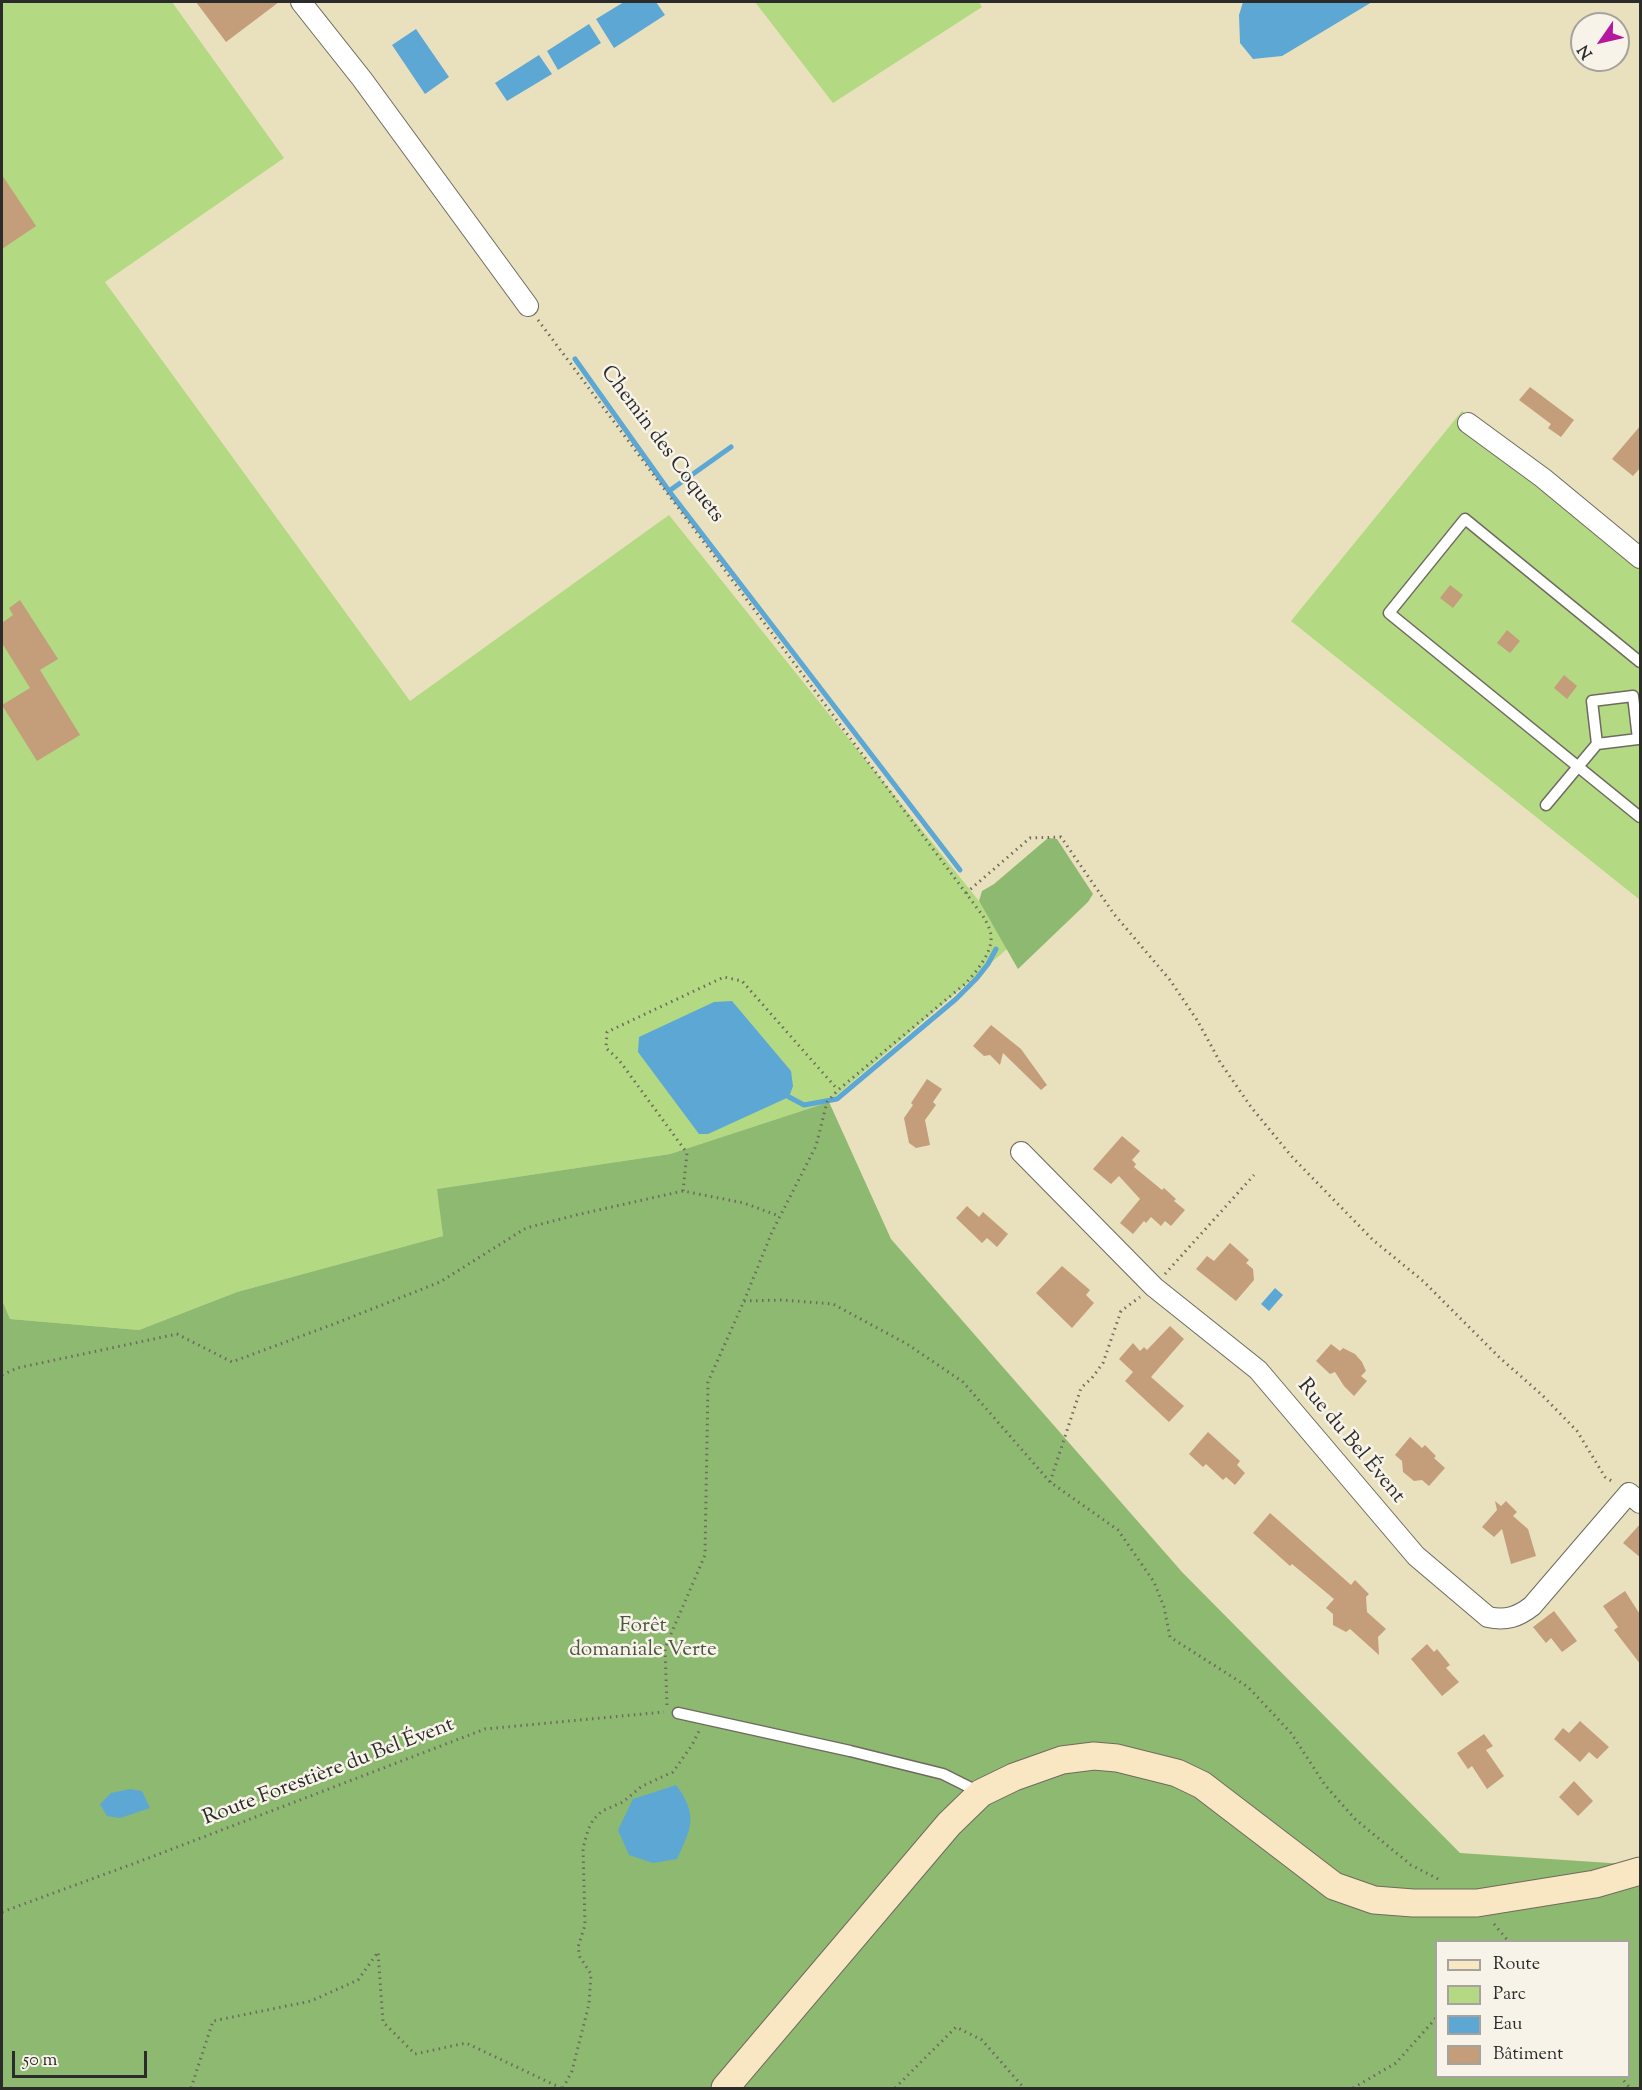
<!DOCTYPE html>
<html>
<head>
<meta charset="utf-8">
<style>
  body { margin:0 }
  #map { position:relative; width:1642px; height:2090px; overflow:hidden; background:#e9e1bd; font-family:"Sorts Mill Goudy",serif }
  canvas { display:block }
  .frame { position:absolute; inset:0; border:3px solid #2b2b2b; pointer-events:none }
  .legend { position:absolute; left:1435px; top:1940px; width:195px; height:138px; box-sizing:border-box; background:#f7f3e8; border:2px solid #a5a39c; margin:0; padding:8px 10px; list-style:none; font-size:18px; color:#2b2b2b }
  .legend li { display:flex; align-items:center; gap:12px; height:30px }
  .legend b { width:30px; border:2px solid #a5a39c }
  .north { position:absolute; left:1570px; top:12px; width:60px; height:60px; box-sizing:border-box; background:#f7f3e8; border:2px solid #a5a39c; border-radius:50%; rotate:236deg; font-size:16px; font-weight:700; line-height:24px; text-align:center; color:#2b2b2b }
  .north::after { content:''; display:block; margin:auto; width:21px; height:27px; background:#b5179e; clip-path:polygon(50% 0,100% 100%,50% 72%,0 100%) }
  .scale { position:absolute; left:12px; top:2051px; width:135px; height:27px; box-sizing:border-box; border:3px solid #2b2b2b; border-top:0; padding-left:8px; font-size:18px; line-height:21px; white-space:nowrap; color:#2b2b2b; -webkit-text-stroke:4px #f7f3e8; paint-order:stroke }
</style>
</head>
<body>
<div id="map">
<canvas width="1642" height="2090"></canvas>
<div class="frame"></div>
<ul class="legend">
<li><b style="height:8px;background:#f9e7c3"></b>Route</li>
<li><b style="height:16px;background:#b3d983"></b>Parc</li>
<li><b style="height:16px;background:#5da7d5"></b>Eau</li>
<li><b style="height:16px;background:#c49d7b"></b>Bâtiment</li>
</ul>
<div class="north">N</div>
<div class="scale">50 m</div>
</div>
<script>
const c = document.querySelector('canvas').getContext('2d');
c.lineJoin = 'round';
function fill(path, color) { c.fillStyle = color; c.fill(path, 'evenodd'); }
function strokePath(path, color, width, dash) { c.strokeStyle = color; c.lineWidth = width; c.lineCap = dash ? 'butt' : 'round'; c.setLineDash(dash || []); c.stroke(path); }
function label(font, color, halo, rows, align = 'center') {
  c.font = font + ' "Sorts Mill Goudy",serif'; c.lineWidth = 5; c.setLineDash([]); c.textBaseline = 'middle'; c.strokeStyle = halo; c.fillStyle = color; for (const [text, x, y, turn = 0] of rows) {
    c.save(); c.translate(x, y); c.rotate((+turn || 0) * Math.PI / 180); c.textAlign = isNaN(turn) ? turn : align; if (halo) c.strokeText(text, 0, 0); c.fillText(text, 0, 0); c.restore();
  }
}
fill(new Path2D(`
  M2,2h170l112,156 -179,124 305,419 259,-186 310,386 28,48 -178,153 -159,52 -232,35 5,47 -206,56 -98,38 -129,-11 -8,-19z
  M755,2h224l3,5 -149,96z
  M1462,411l178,146v343l-349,-279z`), '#b3d983');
fill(new Path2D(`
  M1048,838l9,1 36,55 -5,8 -70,67 -39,-68 3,-10 12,-7z
  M829,1102l62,137 291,333 278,281 180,12v223h-1638v-788l8,19 129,11 98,-38 206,-56 -6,-47 233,-35zM1436,1942h192v134h-192z`), '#8eb971');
fill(new Path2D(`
  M624,2h32l9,13 -51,33 -18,-29z
  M1243,2h129l-90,54 -29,3 -13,-16 -1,-28z
  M589,24l12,19 -43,27 -11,-19z
  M416,29l33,48 -24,17 -33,-49z
  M539,55l13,19 -45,27 -12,-18z
  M732,1001l59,70 2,15 -4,11 -81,37h-9l-61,-82 1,-15 75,-35z
  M1275,1288l8,7 -14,16 -8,-7z
  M676,1785c23,31 15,43 1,74l-24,4 -24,-8 -11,-25 15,-31z
  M130,1789l12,2 8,17 -30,10 -13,-2 -7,-12 11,-11z`), '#5da7d5');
strokePath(new Path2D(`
  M575,359l94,132 291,379
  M669,491l62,-44
  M789,1097l15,8 33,-6 119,-100 21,-21 11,-14 8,-15`), '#5da7d5', 5);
fill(new Path2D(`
  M196,2h83l-53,40z
  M2,175l34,51 -34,23z
  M1530,387l44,33 -13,17 -13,-9 3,-4 -32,-24z
  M1641,425v42l-8,9 -21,-17z
  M1450,585l13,10 -10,13 -13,-10z
  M20,600l38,59 -18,11 40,65 -43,26 -35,-56 28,-17 -28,-45v-20l11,-8 -4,-7z
  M1507,630l13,11 -10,12 -13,-10z
  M1564,675l13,11 -10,13 -13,-11z
  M991,1025l30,24 26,36 -6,5 -38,-37 -3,12 -10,-10 -6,1 -11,-10z
  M927,1079l15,10 -9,13 3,3 -11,15 5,25 -14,3 -7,-5 -5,-25 9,-13 -2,-2z
  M1122,1136l18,15 -8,9 4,4 -2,3 28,23 2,-2 12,11 -2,2 11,9 -14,16 -6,-5 -4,5 -10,-9 -5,6 -2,-2 -11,13 -13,-11 20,-24 -21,-23 -8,8 -18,-15z
  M967,1206l12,11 4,-5 25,22 -11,13 -10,-9 -5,5 -26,-25z
  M1230,1243l19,17 -3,3 7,6 1,11 -18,21 -40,-32 11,-13 7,5z
  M1062,1266l28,24 -4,5 8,8 -22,25 -36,-35z
  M1170,1326l14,13 -33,38 33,29 -15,16 -44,-41 8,-9 -14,-13 14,-16 7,8 4,-4 3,3z
  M1331,1344l9,7 3,-3 12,6 7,8 4,9 -5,5 6,5 -13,15 -10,-10 -9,-14 -5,2 -14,-13z
  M1208,1432l32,29 -3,4 8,8 -10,12 -9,-8 -3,3 -17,-16 -3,3 -14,-13z
  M1410,1437l12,11 3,-3 11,11 -2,2 11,10 -16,18 -7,-6 -8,1 -11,-9 -1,-11 -7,-6z
  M1495,1501l6,5 5,-5 11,11 -4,4 15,13 8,27 -25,8 -9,-35 -8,8 -12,-10 15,-17z
  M1270,1513l81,72 4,-5 14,14 -3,3 1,15 19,17 -8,8 1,18 -29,-26 -4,3 -13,-7v-11l-7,-6 8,-9 -42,-35 -2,2 -37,-33z
  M1641,1523v35l-18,-15z
  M1625,1591l16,25v49l-27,-35 4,-3 -15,-21z
  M1554,1611l23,30 -15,11 -11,-14 -5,5 -13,-16z
  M1427,1644l7,8 3,-3 13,16 -4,3 13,14 -17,14 -31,-37z
  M1580,1721l29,26 -12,12 -8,-7 -9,10 -26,-23 9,-11 6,5z
  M1484,1734l9,12 -7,4 18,26 -17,13 -15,-23 -4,3 -11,-16z
  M1574,1781l19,20 -15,15 -19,-19z`), '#c49d7b');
const service = new Path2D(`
  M1640,662l-175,-143 -76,94 251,204
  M1546,805l51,-61 41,-5 -5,-43 -41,5 5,43
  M678,1713l172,38 93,23 38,19`);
const minor = new Path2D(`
  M301,2l61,77 166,227
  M1468,423l75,55 97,80
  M1021,1152l133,135 104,83 158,186 72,61c18,4 30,0 44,-11l97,-113 11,10`);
const secondary = new Path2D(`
  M725,2088l224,-264 32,-31 33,-16 48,-17 32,-4 23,2 60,15 25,12 132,101 40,14 39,3h64l118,-19 45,-13`);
strokePath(service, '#6e6b5e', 13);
strokePath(minor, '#6e6b5e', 22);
strokePath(secondary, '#6e6b5e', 29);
strokePath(new Path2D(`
  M538,320l445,596c4,7 9,16 8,24 -1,15 -15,32 -25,43l-128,107 -11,12 -11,44 -44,86 -28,69 -36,81 -3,173 -40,93 2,58
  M966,893l64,-55 31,-1 53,77 56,66 27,40 23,42 31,45 42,51 80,82 50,41 76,76 43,38 35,36 28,46 10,6
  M683,1191l4,-38 -68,-93 -13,-12 1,-16 117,-55 18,4 96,109
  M1165,1274l89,-99
  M744,1301l38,-1 51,4 74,40 56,38 87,100 68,48 36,52 10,25 6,30 78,50 43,46 34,52 30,34 56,46 29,15
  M2,1375l15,-7 160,-34 55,28 107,-40 101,-40 86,-54 50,-13 107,-24 61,12 35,13
  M1050,1482l31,-94 11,-10 11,-15 18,-52 19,-14
  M2,1912l144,-53 339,-130 179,-17
  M1494,1924l15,18
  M1620,2076l10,12
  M191,2088l22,-67 98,-20 47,-21 20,-28 5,70 32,32 51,-11 95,45
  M563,2088l9,-17 17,-67 2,-30 -11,-17 -2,-10 7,-22 -2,-77 5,-18 5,-10 9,-9 21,-9 19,-16 31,-14 19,-27 7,-14
  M895,2088l61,-61 26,13 42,48
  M1353,2088l43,-25 40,-45`), '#6e6b5e', 3, [1.5, 4.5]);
strokePath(service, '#fff', 10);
strokePath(minor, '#fff', 20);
strokePath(secondary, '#f9e7c3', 27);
label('21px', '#2b2b2b', '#f7f3e8', [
  ["Chemin des Coquets",661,445,53],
  ["Rue du Bel Évent",1350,1442,50],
  ["Route Forestière du Bel Évent",329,1773,-21]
]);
label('21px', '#4d5641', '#f7f3e8', [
  ["Forêt",643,1627],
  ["domaniale Verte",643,1651]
]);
</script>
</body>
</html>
